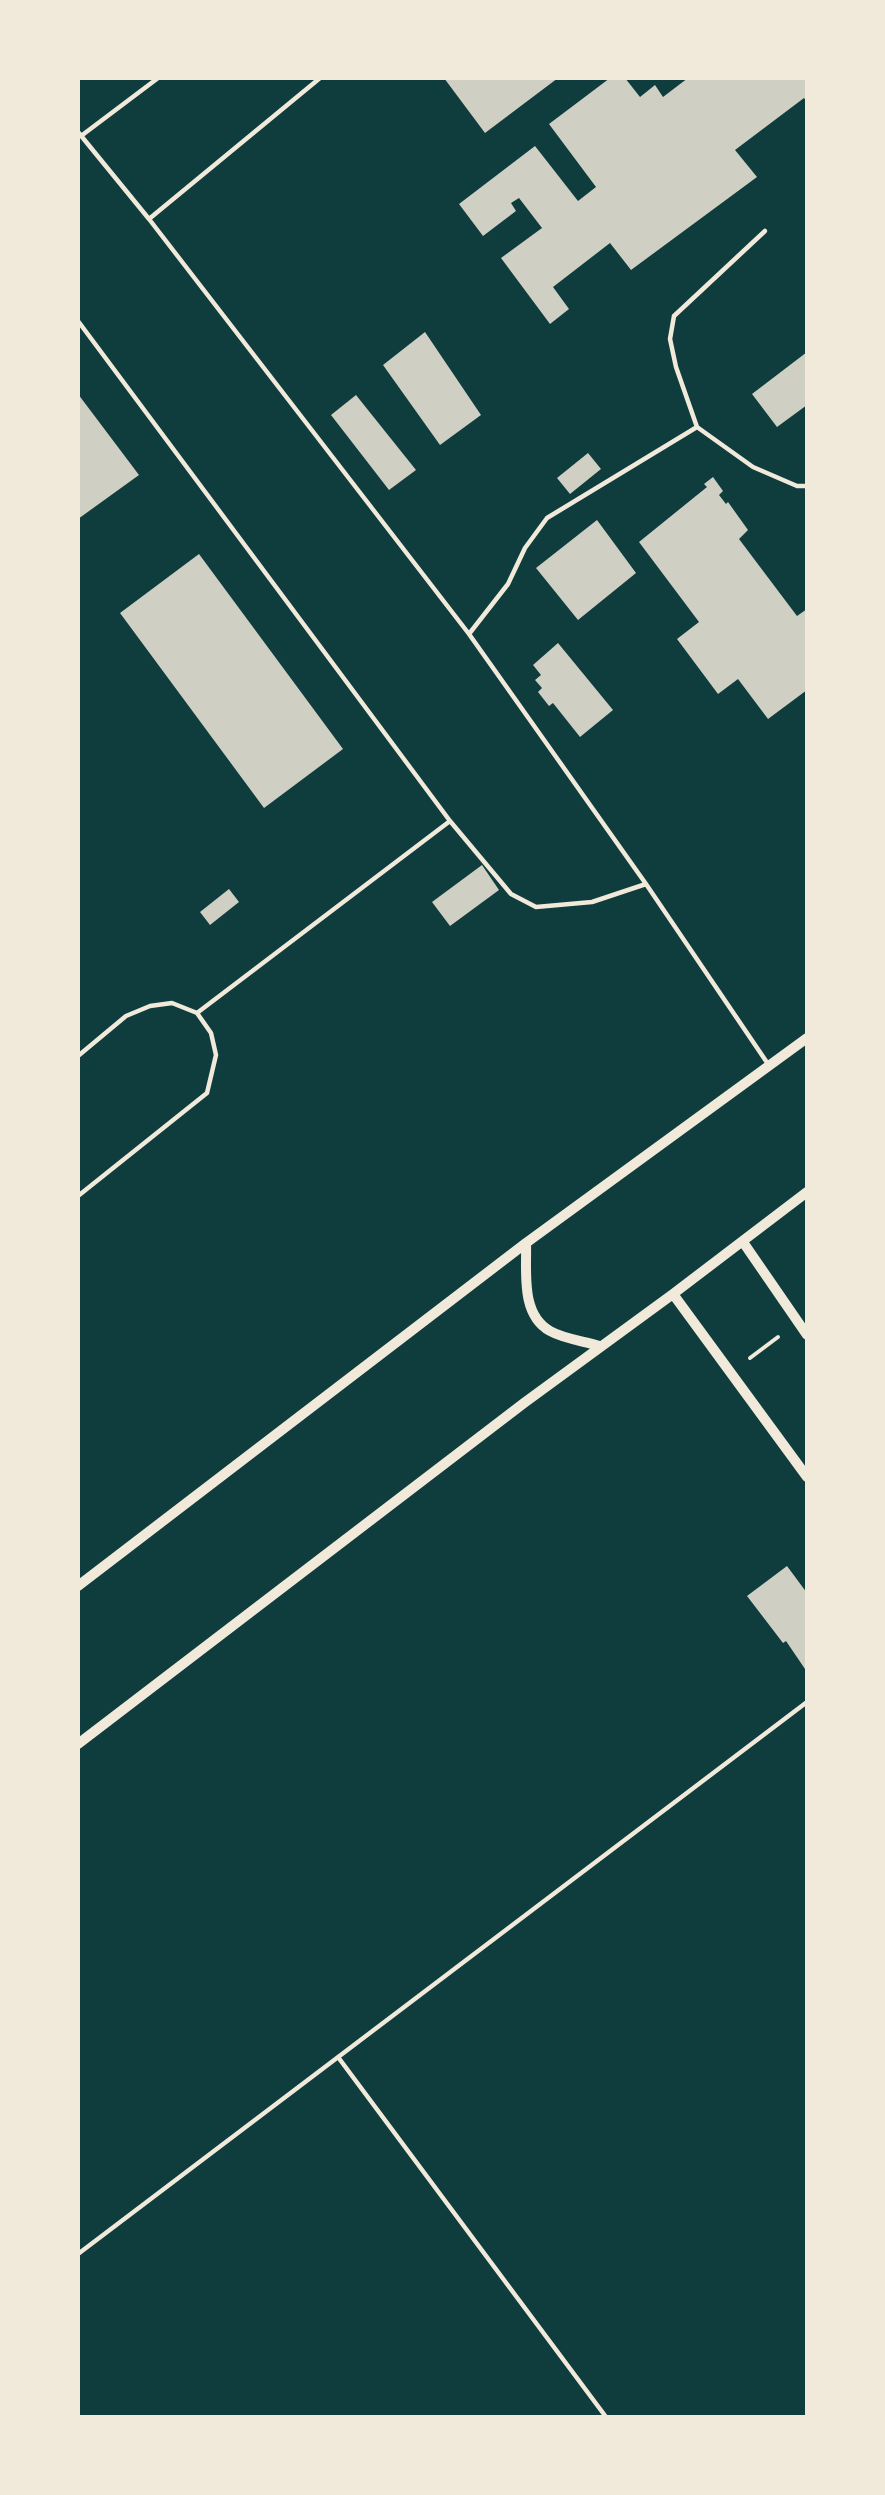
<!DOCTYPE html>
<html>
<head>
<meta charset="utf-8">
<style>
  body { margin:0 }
  #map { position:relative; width:885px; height:2495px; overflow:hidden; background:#0f3d3e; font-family:"Public Sans",sans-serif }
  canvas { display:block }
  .frame { position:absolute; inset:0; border:80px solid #f1e9da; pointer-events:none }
</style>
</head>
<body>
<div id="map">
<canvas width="885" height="2495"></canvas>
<div class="frame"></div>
</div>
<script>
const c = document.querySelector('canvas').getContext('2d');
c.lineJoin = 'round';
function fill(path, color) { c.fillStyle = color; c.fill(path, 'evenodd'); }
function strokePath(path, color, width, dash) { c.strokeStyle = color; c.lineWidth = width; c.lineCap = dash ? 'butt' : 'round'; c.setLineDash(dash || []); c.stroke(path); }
fill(new Path2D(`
  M444,78h114l-73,55z
  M610,78h15l15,19 15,-12 8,12 25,-19h119v24l-3,-4 -69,52 22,27 -126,93 -21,-27 -57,44 16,22 -19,15 -49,-66 41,-30 -23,-30 -8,5 5,8 -33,25 -24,-32 76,-58 43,55 18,-14 -47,-63z
  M425,332l56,83 -41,30 -57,-80z
  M807,352v53l-30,22 -25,-33z
  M78,394l61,81 -61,44z
  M356,395l60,75 -27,20 -58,-75z
  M588,453l13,16 -31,25 -13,-16z
  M713,477l10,14 -4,4 7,9 2,-2 20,28 -9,9 58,77 10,-7v81l-39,29 -30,-40 -20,15 -41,-55 22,-17 -60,-80 68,-55 -3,-3z
  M597,520l39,53 -58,47 -42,-52z
  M199,554l144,195 -79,59 -144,-195z
  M558,643l55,67 -33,27 -27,-34 -4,3 -11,-14 4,-4 -7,-8 6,-5 -8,-10z
  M482,865l17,25 -49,36 -18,-24z
  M229,889l10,13 -29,23 -10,-13z
  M787,1566l20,27v74l-2,2 -19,-28 -3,2 -36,-47z`), '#cfcfc3');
strokePath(new Path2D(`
  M750,1358l28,-21`), '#f1e9da', 4);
strokePath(new Path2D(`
  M78,132l71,87 320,415 177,250 122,180
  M81,136l77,-58
  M149,219l171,-141
  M765,231l-91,85 -4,23 6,28 21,60 56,40 44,19h10
  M78,321l372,500 61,73 25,13 56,-5 54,-18
  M469,634l39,-50 17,-36 22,-30 150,-91
  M197,1013l253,-192
  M78,1056l48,-40 24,-10 22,-3 25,10 14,20 5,22 -9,38 -129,103
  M338,2057l268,360
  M78,2254l729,-552`), '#f1e9da', 4.5);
strokePath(new Path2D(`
  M743,1242l64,93
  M526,1243c1,28 -6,71 24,88 14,8 34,10 50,15
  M673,1294l134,183
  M78,1586l448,-343 281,-205
  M78,1744l446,-341 149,-109 134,-102`), '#f1e9da', 10);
</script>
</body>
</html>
